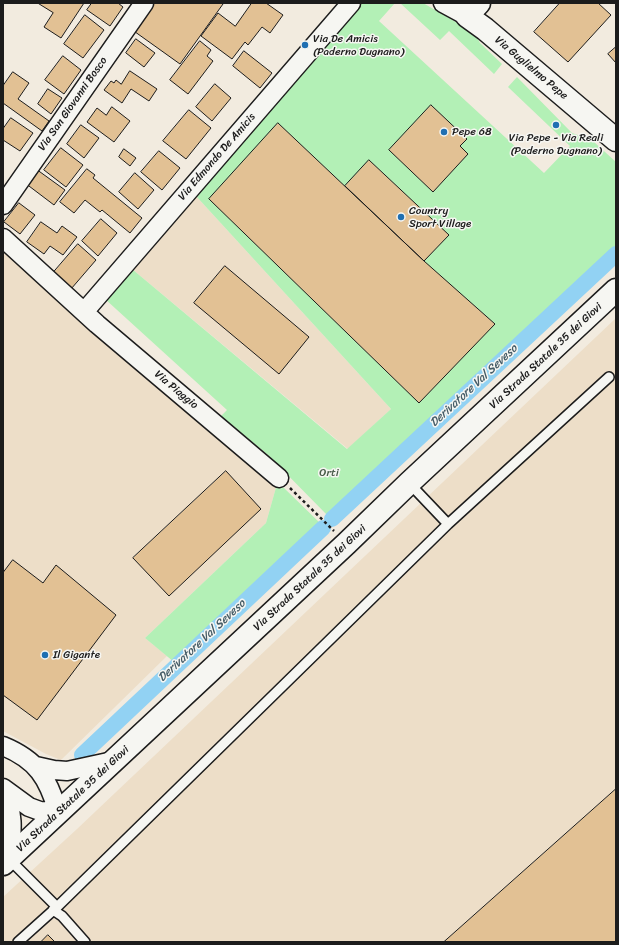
<!DOCTYPE html>
<html>
<head>
<meta charset="utf-8">
<style>
  body { margin:0 }
  #map { position:relative; width:619px; height:945px; overflow:hidden; background:#f2ebdf; font-family:Sriracha,sans-serif }
  canvas { display:block }
  .frame { position:absolute; inset:0; border:4px solid #1c1c1c; pointer-events:none }
</style>
</head>
<body>
<div id="map">
<canvas width="619" height="945"></canvas>
<div class="frame"></div>
</div>
<script>
const c = document.querySelector('canvas').getContext('2d');
c.lineJoin = 'round';
function fill(path, color) { c.fillStyle = color; c.fill(path, 'evenodd'); }
function strokePath(path, color, width, dash) { c.strokeStyle = color; c.lineWidth = width; c.lineCap = dash ? 'butt' : 'round'; c.setLineDash(dash || []); c.stroke(path); }
function label(font, color, halo, rows, align = 'center') {
  c.font = font + ' Sriracha,sans-serif'; c.lineWidth = 3; c.setLineDash([]); c.textBaseline = 'middle'; c.strokeStyle = halo; c.fillStyle = color; for (const [text, x, y, turn = 0] of rows) {
    c.save(); c.translate(x, y); c.rotate((+turn || 0) * Math.PI / 180); c.textAlign = isNaN(turn) ? turn : align; if (halo) c.strokeText(text, 0, 0); c.fillText(text, 0, 0); c.restore();
  }
}
fill(new Path2D(`
  M196,196l195,213 -43,40 -216,-180z
  M3,242l274,242 -11,39 -121,115 22,18 -106,104 -15,-6 -43,-23z
  M616,318v624h-613v-45l74,-68z`), '#eddec8');
fill(new Path2D(`
  M361,3h34l-16,18 165,152 26,-27 -62,-59 9,-10 55,56 17,6 5,3 22,20v88l-287,267 -61,-62 -47,-39 6,-6 -122,-111 27,-30 215,180 44,-40 -195,-213z
  M400,3h23l52,30 5,10 22,21 -8,10 -45,-43 -9,9z
  M277,484l7,4 37,36 -147,138 -29,-24 121,-115z`), '#b3f0b6');
strokePath(new Path2D(`
  M332,519l284,-265
  M82,755l241,-227`), '#92d2f3', 16);
const building = new Path2D(`
  M38,3h46l-23,35 -17,-11 9,-14z
  M92,3h26l5,4 -13,19 -23,-16z
  M150,3h71l2,1 -43,60 -49,-35z
  M252,3h14l17,12 -13,18 -8,-6 -14,18 -3,-3 -13,17 -31,-23 17,-23 17,13z
  M560,3h38l13,12 -43,47 -34,-30z
  M85,15l19,15 -21,28 -19,-14z
  M136,39l19,14 -11,14 -18,-14z
  M200,41l11,9 -4,6 6,5 -25,33 -18,-14z
  M616,47v16l-8,-9z
  M244,51l28,22 -12,15 -27,-22z
  M63,56l18,14 -17,24 -19,-14z
  M130,71l27,18 -8,12 -18,-12 -9,14 -18,-13 7,-9 3,2 2,-3 5,4z
  M13,72l16,11 -11,16 31,22 -7,10 -39,-28v-17z
  M215,84l16,14 -19,23 -16,-14z
  M48,89l14,9 -11,16 -13,-10z
  M431,105l36,34 -7,7 8,8 -35,38 -44,-42z
  M112,107l18,14 -16,21 -27,-20 10,-14 9,7z
  M189,110l22,18 -25,31 -23,-18z
  M11,118l22,15 -13,18 -17,-11v-11z
  M278,123l146,138 71,63 -76,79 -210,-204z
  M81,125l18,13 -15,20 -17,-14z
  M61,148l22,17 -17,22 -22,-17z
  M124,149l12,9 -6,8 -11,-9z
  M159,151l21,17 -18,22 -21,-18z
  M369,160l80,75 -25,26 -79,-75z
  M36,169l29,21 -11,15 -29,-22z
  M87,169l8,6 -2,3 49,40 -12,15 -28,-23 -2,2 -15,-12 -11,13 -14,-11z
  M135,173l19,17 -16,19 -19,-17z
  M19,203l16,12 -15,19 -16,-12z
  M101,219l16,14 -19,23 -16,-15z
  M41,222l16,11 5,-7 15,11 -14,18 -13,-9 -6,8 -17,-12z
  M78,244l18,16 -25,29 -18,-16z
  M225,266l84,71 -30,37 -85,-71z
  M226,471l35,38 -92,87 -36,-38z
  M13,560l30,23 13,-18 60,50 -79,105 -34,-25v-122z
  M616,789v153h-172z
  M48,935l7,7h-14z`);
fill(building, '#e2c194');
strokePath(building, '#1c1c1c', 1);
const lane = new Path2D(`
  M409,483l39,41
  M9,859l48,48
  M53,910l9,6 23,26
  M18,942l39,-35 391,-383 161,-147`);
const street = new Path2D(`
  M443,3l24,13
  M3,205l141,-202
  M3,238l94,86 182,154
  M84,312l267,-309
  M3,746c34,14 45,32 55,66l-18,-1 -11,-4 -26,-19
  M36,766l18,4 13,1 46,-10
  M3,790c12,26 9,41 6,69`);
const secondary = new Path2D(`
  M479,3l-12,13 18,13 131,111
  M3,864l344,-321 62,-60 207,-193`);
strokePath(lane, '#1c1c1c', 12);
strokePath(street, '#1c1c1c', 21);
strokePath(secondary, '#1c1c1c', 25);
strokePath(new Path2D(`
  M290,488l44,43`), '#1c1c1c', 2.5, [3, 3]);
strokePath(lane, '#f6f6f2', 9);
strokePath(street, '#f6f6f2', 18);
strokePath(secondary, '#f6f6f2', 22);
for (const [x, y, r, color] of [
  [305,45,4,"#1f6fb2"],
  [556,125,4,"#1f6fb2"],
  [444,132,4,"#1f6fb2"],
  [401,217,4,"#1f6fb2"],
  [45,655,4,"#1f6fb2"]
]) { const dot = new Path2D(); dot.arc(x, y, r, 0, 2 * Math.PI); c.fillStyle = color; c.fill(dot); strokePath(dot, '#f6f6f2', 1.5); }
label('11px', '#1c1c1c', '#f6f6f2', [
  ["Via De Amicis",313,39],
  ["(Paderno Dugnano)",313,52],
  ["Pepe 68",452,132],
  ["Via Pepe - Via Reali",556,138,"center"],
  ["(Paderno Dugnano)",556,151,"center"],
  ["Country",409,211],
  ["Sport Village",409,224],
  ["Il Gigante",53,655]
], 'left');
label('11px', '#1c1c1c', '#f6f6f2', [
  ["Via Guglielmo Pepe",531,68,40],
  ["Via San Giovanni Bosco",73,104,-55],
  ["Via Edmondo De Amicis",217,157,-49],
  ["Via Strada Statale 35 dei Giovi",546,356,-43],
  ["Via Piaggio",176,390,40],
  ["Via Strada Statale 35 dei Giovi",310,578,-43],
  ["Via Strada Statale 35 dei Giovi",73,799,-43]
]);
label('11px', '#495c4a', '#f6f6f2', [
  ["Orti",329,473]
]);
label('italic 12px', '#455c67', '#f6f6f2', [
  ["Derivatore Val Seveso",474,386,-43],
  ["Derivatore Val Seveso",202,641,-43]
]);
</script>
</body>
</html>
